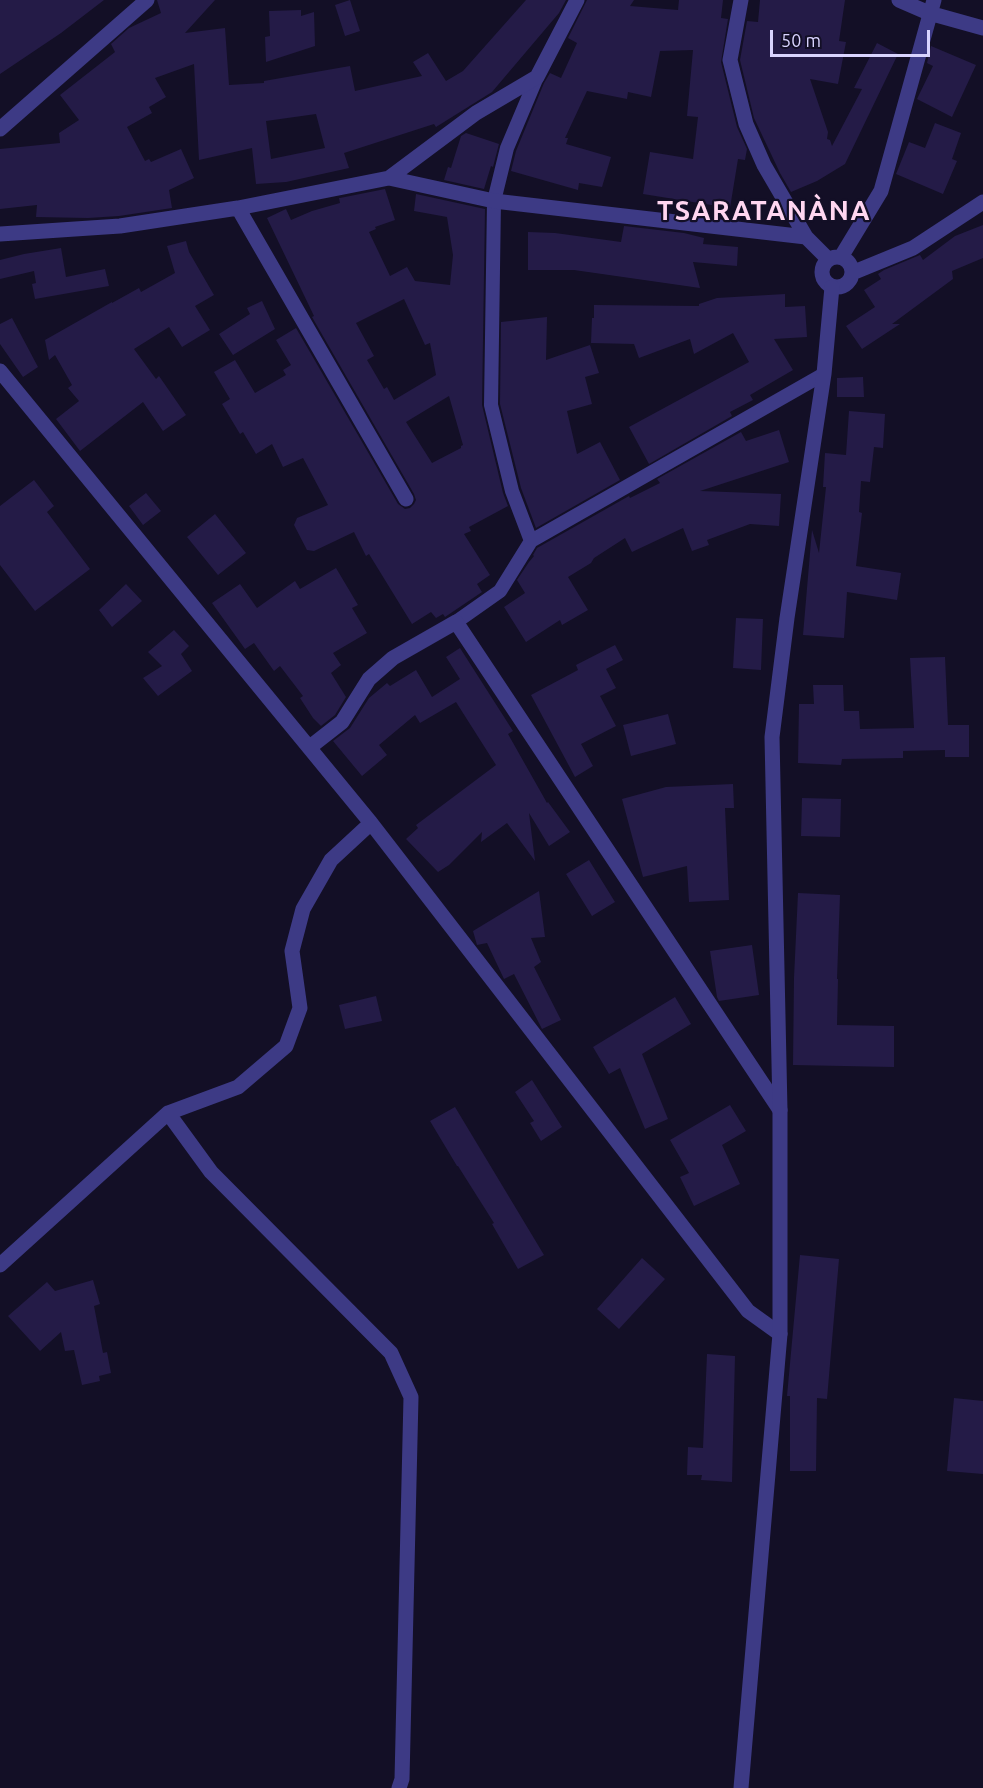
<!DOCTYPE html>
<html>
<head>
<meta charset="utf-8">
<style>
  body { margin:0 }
  #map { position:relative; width:983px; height:1788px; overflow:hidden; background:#130f26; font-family:Ubuntu,sans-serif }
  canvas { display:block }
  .scale { position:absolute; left:770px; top:30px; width:160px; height:27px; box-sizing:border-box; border:3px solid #d9d4ff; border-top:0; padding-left:8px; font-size:18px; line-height:21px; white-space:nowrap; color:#d9d4ff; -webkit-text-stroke:4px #130f26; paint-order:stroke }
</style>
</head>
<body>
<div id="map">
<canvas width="983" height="1788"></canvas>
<div class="scale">50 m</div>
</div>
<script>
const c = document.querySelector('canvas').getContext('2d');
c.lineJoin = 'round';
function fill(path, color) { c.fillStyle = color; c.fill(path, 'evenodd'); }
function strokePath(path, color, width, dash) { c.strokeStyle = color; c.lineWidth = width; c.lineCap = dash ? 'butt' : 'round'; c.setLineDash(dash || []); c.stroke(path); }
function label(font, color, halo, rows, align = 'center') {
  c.font = font + ' Ubuntu,sans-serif'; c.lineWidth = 4.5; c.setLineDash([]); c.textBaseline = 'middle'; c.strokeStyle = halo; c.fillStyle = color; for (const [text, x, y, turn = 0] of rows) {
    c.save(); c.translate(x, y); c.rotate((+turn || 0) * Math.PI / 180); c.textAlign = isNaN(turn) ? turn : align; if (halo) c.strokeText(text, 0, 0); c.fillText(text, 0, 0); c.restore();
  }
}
fill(new Path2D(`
  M0,0h104l-43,33 -61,41z
  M157,0h58l-30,33 40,-5 4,57 35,-2v-2l86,-15 5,25 67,-15 -9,-14 15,-9 18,28 17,-10 63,-71h40l-7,13 -67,79 -56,35 -2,-3 -90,29 5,15 -63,14 -30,2 -4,-36 -53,12 -5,-96 -39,14 11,19 -17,10 3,6 -25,14 18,34 4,-2 2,3 30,-13 13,29 -25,12 3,18 -53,8 -31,2 -52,-1 1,-12 -37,4v-60l60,-6 -1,-10 20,-13 -19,-25 55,-43 -4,-8 18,-16 32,-15zM316,114l9,34 -54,11 -5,-38z
  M350,0l10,31 -15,5 -10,-31z
  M587,0h47l-4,6 48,4 1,-10h44l-2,18 7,1 -7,43 16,65 10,22 -2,11 -7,-1 -8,49 -87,-14 7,-42 43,7 5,-42 -11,-1 6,-66 -33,1 -9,46 -23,-5 -1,7 -40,-8 -22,47h3l-2,6 45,13 -9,30 -23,-4 -1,7 -67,-19 5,-20 28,-68 6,-10 11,5 16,-35 -9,-5z
  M760,0h85l-6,41 7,1 -8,42 -28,-5 18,53 -1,7 3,1 2,6 30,-57 -8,-1 23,-45 21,11 -53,110 -28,17 -26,11 -11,-19 -26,-55 -14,-58 7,-39 11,1z
  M301,10v6l13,-4 1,34 -49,16 -1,-25 5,-1 -1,-25z
  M931,46l45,19 -24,52 -35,-18 16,-33 -6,-3z
  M935,123l26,10 -9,26 5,2 -14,33 -47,-20 13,-32 16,6z
  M466,133l33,11 -6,23 -2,-1 -7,23 -40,-9 4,-13 3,1 10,-32z
  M385,189l10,31 -20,7 1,2 -7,3 21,44 17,-9 8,14 35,4 3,-30 -6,-38 -33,-6 2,-17 69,15 -3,196 21,88 5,13 -39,21 2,4 -7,3 26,41 -13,9 5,8 -37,25 -2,-3 -7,4 -5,-6 -19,12 -43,-70 -3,2 -12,-24 -40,19 -7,-1 -13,-25 3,-7 31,-13 -25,-47 -20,9 -11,-23 -16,10 -13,-22 -3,2 -18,-30 8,-5 -16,-27 21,-12 20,33 31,-18 -3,-5 8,-5 -15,-25 20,-12 102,176 7,5 5,-1 4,-4 2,-4 -2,-6 -102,-177 2,-1 -47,-98 19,-9 5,11 21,-9 28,-8 -1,-5h1zM404,299l21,46 5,-2 6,32 -42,25 -7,-13 -3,2 -17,-29 7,-4 -18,-33zM449,396l14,49 -2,1v2l-29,15 -26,-41z
  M983,225v33l-31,13 1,8 -61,45h8l-38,25 -16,-23 29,-19 -11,-17 17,-11 -3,-5 6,-4 36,-15 3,5 32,-24z
  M624,226l60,7 20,5 -1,6 35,3 -1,19 -44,-4 7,26 -126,-18h-46v-38l27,1 66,9z
  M186,241l3,11 25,43 -19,11 15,24 -28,17 -13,-20 -35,22 22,30 3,-3 27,39 -23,16 -20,-29 -63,49 -24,-32 23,-18 -11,-13 4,-3 -17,-30 -6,5 -4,-20 67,-38v1l27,-15 2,4 34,-19 -8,-27z
  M61,248l5,29 39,-8 4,17 -74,13 -3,-15 4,-1 -2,-12 -34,8v-19l24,-6z
  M785,294v13l20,-1 2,31 -33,2 19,31 -43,25 3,5 -23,12 2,4 -83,48 -20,-37 120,-65 -16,-29 -39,21 -4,-15 -51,19 -5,-14 -43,-1 1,-25h2v-13l105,1v-2l18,-6z
  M262,301l13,28 -42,26 -14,-21 31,-20 -3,-6z
  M547,317l-1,43 44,-15 9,28 -14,4 7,27 -25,7 10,43 23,-12 20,38 -84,48 -15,-40 -21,-84 1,-82z
  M12,318l26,49 -15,10 -23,-33v-20z
  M863,377l1,20h-27v-19z
  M849,411l36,3 -2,34 -9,-1 -4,35 -9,-1 -2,31 3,1 -6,53 45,7 -4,27 -50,-8 -3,46 -41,-3 9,-105 7,23 7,-66h-3l2,-34 21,2z
  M779,430l10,32 -89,29 81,3 -2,32 -29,-2 -43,16 2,5 -17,6 -9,-23 -51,24 -7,-14 -31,20 -3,5 -23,14 20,33 -26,15 -2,-5 -34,22 -22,-35 21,-14 -8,-13 12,-18 5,-6 -1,-1 4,-7 92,-52 1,2 30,-15 -3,-4 84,-47 5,9z
  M34,480l20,26 -7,6 43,57 -55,42 -35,-46v-59z
  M146,493l15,18 -18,14 -14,-19z
  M215,514l31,39 -28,22 -31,-38z
  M336,568l22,37 -6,3 15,25 -34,20 8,12 -10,8 15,24 -11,18 -14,11 -8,-8 -13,-20 3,-2 -23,-30 -6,5 -20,-28 -9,6 -33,-46 28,-19 17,24 38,-27 5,8z
  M126,584l16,17 -30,26 -13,-17z
  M736,618l27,1 -2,51 -28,-2z
  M174,630l15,16 -8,8 11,17 -34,25 -15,-18 19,-12 -14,-14z
  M615,645l8,15 -17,9 10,19 -16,8 16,30 -35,18 12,22 -18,11 -44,-82 47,-25 -2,-5z
  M460,648l53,83 -5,3 39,69 1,-1 22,30 -21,14 -20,-33 6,48 -28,-38 -26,19 1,-10 -33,33 -11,7 -32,-33 12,-11 -2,-3 80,-60 -40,-63 -36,21 -5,-8 -36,30 8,10 -25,21 -29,-35 17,-13 19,-30 18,-15 3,3 26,-16 16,27 28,-18 -14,-22z
  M945,657l3,68h21v32h-24v-7l-42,1v7l-61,1 -1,6 -43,-2 1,-59h15l-1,-19h30l1,26h15l1,18 54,-1 -4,-70z
  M668,714l8,30 -45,12 -8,-31z
  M733,784l1,24h-9l4,92 -40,2 -2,-36 -44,11 -21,-78 44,-12z
  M802,798l39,1 -1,38 -39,-1z
  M589,860l26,42 -23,14 -26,-42z
  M539,891l6,46 -14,1 10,24 -7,5 27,53 -19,9 -28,-55 -10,5 -17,-36 -10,2 -4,-14z
  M798,893l42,2 -3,84h1l-1,46 57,1v41l-101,-2 1,-87z
  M752,945l7,50 -40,6 -2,-4 -7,-46z
  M376,996l6,25 -37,8 -6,-24z
  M675,997l16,27 -49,30 26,65 -23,10 -25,-61 -11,6 -16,-27z
  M532,1080l30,47 -21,14 -11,-18 4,-2 -19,-29z
  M730,1105l16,26 -24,14 18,39 -46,22 -14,-29 9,-4 -19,-33z
  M455,1107l89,148 -26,14 -26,-45 2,-1 -36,-57h-1l-27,-45z
  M800,1255l39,4 -12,140 -10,-1 -1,73h-26v-75h-3z
  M642,1258l23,21 -46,50 -22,-20z
  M93,1280l7,24 -6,2 9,47 4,-1 4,21 -12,3 1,5 -18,4 -8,-35 -9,1 -4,-19 -21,19 -32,-35 39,-34 8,9z
  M707,1354l28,2 -3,126 -31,-2 1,-5h-15l1,-28 15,1z
  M954,1398l29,3v73l-36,-3z`), '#241b47');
strokePath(new Path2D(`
  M531,541l-19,-50 -21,-86 3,-204 13,-53 30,-71
  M456,622l44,-31 31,-50 293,-167`), '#3d3a85', 14);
strokePath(new Path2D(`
  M741,0l-11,60 16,64 18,41 42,72 22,22
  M899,0l30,13 54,15
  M0,129l147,-129
  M389,178l105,23 312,36
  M238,208l168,291
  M0,234l120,-8 118,-18 151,-30 87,-65 61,-36 40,-77
  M822 272a15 15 0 1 1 30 0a15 15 0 1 1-30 0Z
  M841,257l40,-66 53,-191
  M852,273l61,-25 70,-46
  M0,371l371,452 377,488 32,23
  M310,747l32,-25 27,-43 24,-21 63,-36 324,488
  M168,1113l43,59 180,181 20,44 -9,382 -3,9
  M0,1265l168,-152 70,-26 48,-41 14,-38 -8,-57 11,-42 28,-49 40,-37`), '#3d3a85', 15);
strokePath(new Path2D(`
  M741,1788l39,-454v-224l-8,-373 15,-119 37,-244 8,-87`), '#3d3a85', 15);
c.letterSpacing = '1.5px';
label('bold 27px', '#ffd6f0', '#130f26', [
  ["TSARATANÀNA",764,211]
]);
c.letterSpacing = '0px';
</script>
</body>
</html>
